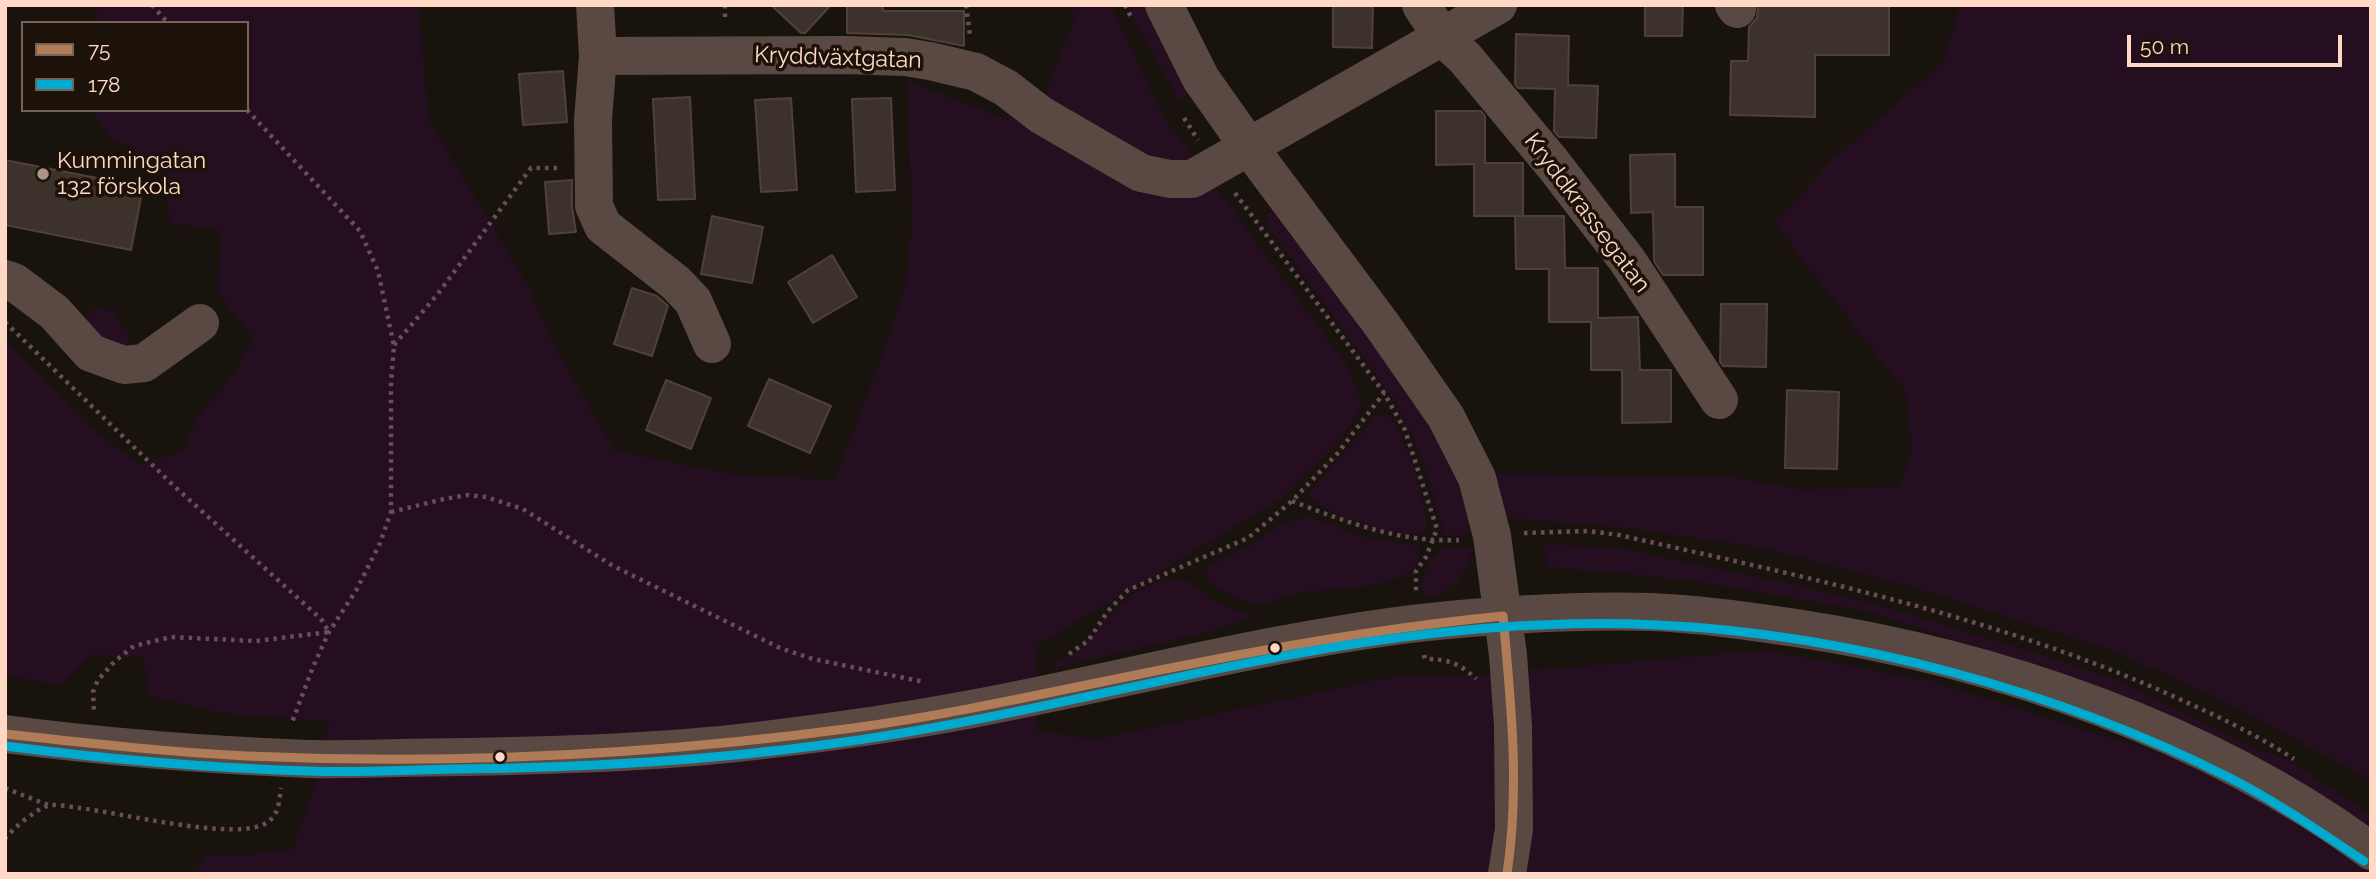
<!DOCTYPE html>
<html>
<head>
<meta charset="utf-8">
<style>
  body { margin:0 }
  #map { position:relative; width:2376px; height:879px; overflow:hidden; background:#19130e; font-family:Raleway,sans-serif }
  canvas { display:block }
  .frame { position:absolute; inset:0; border:7px solid #ffd9c6; pointer-events:none }
  .legend { position:absolute; left:21px; top:21px; width:228px; height:91px; box-sizing:border-box; background:#1d120a; border:2px solid #776255; margin:0; padding:9px 12px; list-style:none; font-size:21px; color:#ffd9c6 }
  .legend li { display:flex; align-items:center; gap:14px; height:35px }
  .legend b { width:35px; border:2px solid #776255 }
  .scale { position:absolute; left:2127px; top:35px; width:215px; height:32px; box-sizing:border-box; border:4px solid #ffd9c6; border-top:0; padding-left:9px; font-size:21px; line-height:24px; white-space:nowrap; color:#ffd9c6; -webkit-text-stroke:5px #1d120a; paint-order:stroke }
</style>
</head>
<body>
<div id="map">
<canvas width="2376" height="879"></canvas>
<div class="frame"></div>
<ul class="legend">
<li><b style="height:9px;background:#b07c57"></b>75</li>
<li><b style="height:9px;background:#00a9ce"></b>178</li>
</ul>
<div class="scale">50 m</div>
</div>
<script>
const c = document.querySelector('canvas').getContext('2d');
c.lineJoin = 'round';
function fill(path, color) { c.fillStyle = color; c.fill(path, 'evenodd'); }
function strokePath(path, color, width, dash) { c.strokeStyle = color; c.lineWidth = width; c.lineCap = dash ? 'butt' : 'round'; c.setLineDash(dash || []); c.stroke(path); }
function label(font, color, halo, rows, align = 'center') {
  c.font = font + ' Raleway,sans-serif'; c.lineWidth = 7; c.setLineDash([]); c.textBaseline = 'middle'; c.strokeStyle = halo; c.fillStyle = color; for (const [text, x, y, turn = 0] of rows) {
    c.save(); c.translate(x, y); c.rotate((+turn || 0) * Math.PI / 180); c.textAlign = isNaN(turn) ? turn : align; if (halo) c.strokeText(text, 0, 0); c.fillText(text, 0, 0); c.restore();
  }
}
fill(new Path2D(`
  M96,5h323l9,114 99,165 28,63 60,104 115,23 104,6 39,-100 32,-92 7,-65 -5,-142 102,39 37,-29 30,-75 -10,-11h45l51,109 185,251 15,39 -17,30 -62,64 -247,148 1,85 59,8 297,-62 78,-1 294,-26 166,31 274,87 166,77v29h-2178l16,-20 42,1 42,-7 22,-64 14,-62 -109,-9 -71,-17 -6,-39 -53,-2 -30,30 -55,-10v-335l79,82 56,43 43,-14 13,-32 37,-44 21,-36 -36,-46 2,-64 -49,-5 -9,-58 -50,-28 -22,-28h157v-87h-149z
  M1127,5h19l43,88 -10,8z
  M1960,5h411v775l-140,-75 -119,-55 -209,-66 -140,-36 -135,-20 -122,-10 -17,-44 237,2 77,14 97,-4 12,-34 -6,-59 -132,-170 59,-64 111,-97z
  M1277,209c27,38 54,76 82,113 38,53 111,146 109,213l-23,1 -18,-62 -16,-42 -18,-34 -126,-173 -2,-10z
  M96,307l16,4 16,22 2,7 -9,12 -41,-28 12,-12v-4z
  M1378,414h9c19,19 40,89 40,116l-3,3c-7,0 -15,0 -22,0 -19,-2 -88,-21 -93,-40z
  M1304,517l12,2 51,19 51,8c16,45 -97,42 -121,47 -13,3 -28,12 -42,10 -17,-3 -35,-12 -47,-23l-2,-8 3,-7 44,-21 26,-19z
  M1543,544l76,4 168,35 103,25 155,48 69,23 140,69 32,11 85,56v12l-104,-65 -176,-78 -225,-73 -153,-27 -99,-12 -53,-3 -14,-4z
  M1447,546l24,2c1,23 -24,54 -49,46 -1,-21 8,-38 25,-48z
  M1164,579l26,3 21,16 19,10 26,8 -48,16 -163,38 36,-21 25,-30 26,-24z`), '#250e20');
const building = new Path2D(`
  M771,5h60l-26,28h-4z
  M847,5h36v6h81v35l-56,-11 -61,-2z
  M1333,5h40l-1,43 -39,-1z
  M1645,5h38l-1,31h-37z
  M1758,5h131v50h-74v62l-85,-2 1,-54h17l1,-34 8,-9z
  M1516,34l53,2 -1,49 30,1 -2,52 -37,-1 -5,-6 1,-42 -37,-1 -3,-4z
  M563,71l4,51 -44,3 -4,-51z
  M690,97l5,102 -37,1 -5,-101z
  M791,98l6,92 -36,2 -6,-92z
  M891,98l4,92 -39,2 -4,-93z
  M1436,111h45l4,5v47h38v53h-49v-52l-38,1z
  M1675,154v53h28v68h-40l-9,-14 -1,-49 -22,1 -1,-58z
  M5,160l138,27 -12,63 -126,-25z
  M572,180v26l4,26 -27,2 -4,-52z
  M712,216l51,11 -11,56 -51,-9z
  M1515,216h49l1,52h33v50l40,-1 2,53h31v52l-49,1v-53h-31v-48h-42v-53h-33z
  M832,255l25,42 -44,26 -25,-41z
  M632,288l25,8 11,10 -16,50 -38,-12z
  M1721,304h46l-1,63 -43,-1 -3,-4z
  M769,379l62,27 -21,47 -62,-27z
  M666,380l45,18 -20,51 -45,-19z
  M1787,390l52,2 -2,77 -52,-1z`);
fill(building, '#3c322b');
strokePath(building, '#4f4137', 2);
strokePath(new Path2D(`
  M152,5l16,18
  M725,5v17
  M966,5l4,31
  M1125,5l6,12
  M247,110l113,121 18,40 16,75 -3,36v130l-11,31 -23,46 -28,43 -16,35 -22,58
  M1184,118l14,22
  M1235,193l149,200 21,37 32,99 -11,28 -10,14v20
  M5,322l169,164 147,133 8,13 -73,9 -85,-4 -37,9 -19,15 -17,19 -5,12 1,20
  M394,345l43,-50 94,-127h30
  M1292,501c54,21 109,42 167,39
  M391,512l53,-13 24,-4 18,2 37,12 90,57 167,82 33,11 111,23
  M1524,533l64,-2 31,4c182,41 366,79 538,154 47,21 94,42 137,70
  M1069,654l19,-13 20,-30 20,-21 120,-52 44,-37 45,-47 47,-61
  M1424,655l1,4c22,0 35,4 51,20
  M5,788l43,17
  M5,839c7,-10 30,-29 42,-33 8,-3 23,1 32,2 39,4 160,35 189,14 11,-8 11,-21 13,-34`), '#694d57', 4.5, [3.5, 5]);
strokePath(new Path2D(`
  M595,5l3,51
  M1164,5l37,74 48,68 133,178 64,92 31,61 15,58 16,119 5,71 1,103 -7,45
  M1421,5l21,32 23,21 88,106 74,96 92,140
  M1734,5l3,4
  M5,279l9,3 40,30 37,41 33,12 20,-2 56,-40
  M712,344l-19,-43 -17,-18 -73,-57 -9,-20 -1,-86 5,-64 248,-1 59,2 25,4 46,11 30,16 35,27 100,58 29,6h22l306,-174
  M5,734c100,13 203,21 304,25 53,1 106,-2 158,-2 101,-2 205,-5 305,-18 68,-8 137,-18 205,-31 147,-28 293,-67 442,-85 76,-8 156,-13 232,-11 48,2 97,9 145,16 198,30 412,103 575,223`), '#5a4942', 38);
strokePath(new Path2D(`
  M1503,616c8,87 17,171 4,258
  M5,734c81,9 161,18 242,22 202,9 405,-1 606,-28 115,-16 228,-43 343,-65 102,-20 204,-37 307,-47`), '#b07c57', 9);
strokePath(new Path2D(`
  M5,746c101,13 202,22 303,25 49,2 97,-1 146,-2 126,-1 251,-8 376,-25 181,-24 357,-75 537,-102 96,-14 195,-22 291,-17 192,9 401,66 572,153 47,24 90,54 134,83`), '#00a9ce', 9);
for (const [x, y, r, color] of [
  [43,174,7,"#ae9486"],
  [1275,648,6,"#ffd9c6"],
  [500,757,6,"#ffd9c6"]
]) { const dot = new Path2D(); dot.arc(x, y, r, 0, 2 * Math.PI); c.fillStyle = color; c.fill(dot); strokePath(dot, '#1d120a', 2.5); }
label('23px', '#ffd9c6', '#1d120a', [
  ["Kryddväxtgatan",838,58,2],
  ["Kryddkrassegatan",1587,213,53]
]);
label('23px', '#ffd9c6', '#1d120a', [
  ["Kummingatan",57,161],
  ["132 förskola",57,187]
], 'left');
</script>
</body>
</html>
